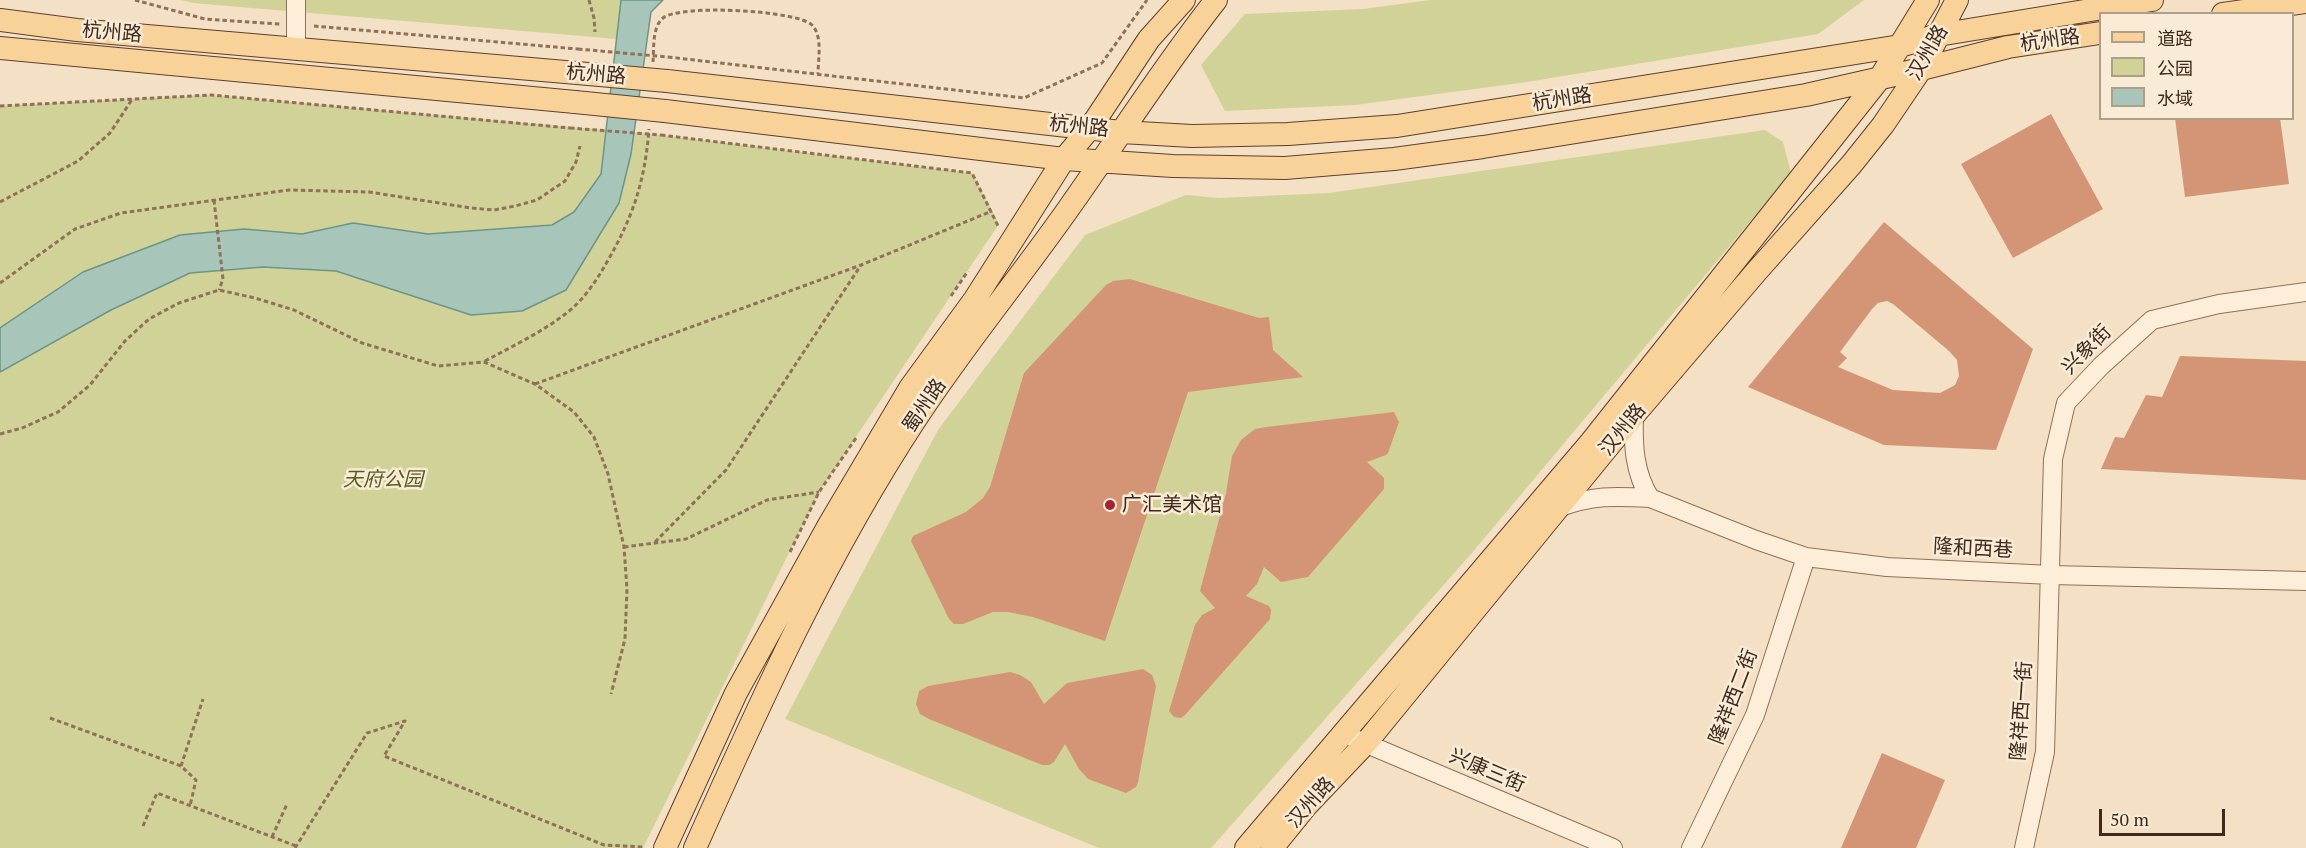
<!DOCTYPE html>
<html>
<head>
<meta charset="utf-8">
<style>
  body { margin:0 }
  #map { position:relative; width:2306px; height:848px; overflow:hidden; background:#f3e0c5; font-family:"PT Serif","Noto Sans SC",serif }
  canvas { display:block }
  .legend { position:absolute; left:2099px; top:12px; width:195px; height:108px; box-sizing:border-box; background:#f9ebd5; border:2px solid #ae9e8c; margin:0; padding:8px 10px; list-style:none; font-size:18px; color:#3e2a1e }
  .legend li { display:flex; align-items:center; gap:12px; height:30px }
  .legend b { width:30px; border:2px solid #ae9e8c }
  .scale { position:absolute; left:2099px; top:809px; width:126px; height:27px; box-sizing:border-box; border:3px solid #3e2a1e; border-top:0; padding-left:8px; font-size:18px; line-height:21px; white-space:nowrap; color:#3e2a1e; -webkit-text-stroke:4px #f9ebd5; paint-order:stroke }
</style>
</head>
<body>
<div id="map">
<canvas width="2306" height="848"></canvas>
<ul class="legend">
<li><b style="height:8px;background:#f9d29a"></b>道路</li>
<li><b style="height:16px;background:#d1d297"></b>公园</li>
<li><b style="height:16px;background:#a7c6b9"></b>水域</li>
</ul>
<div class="scale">50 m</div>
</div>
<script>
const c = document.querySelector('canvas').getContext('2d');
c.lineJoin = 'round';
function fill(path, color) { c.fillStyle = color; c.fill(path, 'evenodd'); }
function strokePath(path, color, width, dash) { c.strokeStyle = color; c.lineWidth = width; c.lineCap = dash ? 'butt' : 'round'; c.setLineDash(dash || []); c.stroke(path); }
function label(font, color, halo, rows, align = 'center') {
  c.font = font + ' "PT Serif","Noto Sans SC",serif'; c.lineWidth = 5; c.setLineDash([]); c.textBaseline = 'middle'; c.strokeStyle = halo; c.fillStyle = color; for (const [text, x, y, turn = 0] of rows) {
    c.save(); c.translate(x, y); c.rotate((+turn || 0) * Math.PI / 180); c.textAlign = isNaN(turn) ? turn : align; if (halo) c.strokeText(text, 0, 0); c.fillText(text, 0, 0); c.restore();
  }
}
fill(new Path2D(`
  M181,0h440l-4,39 -424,-36z
  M1431,0h433l-46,34 -291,48 -172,23 -130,6 -24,-46 44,-51 118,-5z
  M211,95l450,40 311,38 27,51 -180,268 -176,356h-643v-742z
  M1765,130l18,12 8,31 -320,381 -260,294h-112l-314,-129 153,-289 147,-195 101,-40 33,3 110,-5z`), '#d1d297');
const water = new Path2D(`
  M621,0h42l-12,12 -20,142 -12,49 -53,87 -44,21 -51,4 -135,-44 -73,-4 -73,6 -79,37 -111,62v-44l83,-56 97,-37 64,-6 58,5 51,-11 75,11 124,-9 22,-13 27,-38z`);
fill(water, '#a7c6b9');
strokePath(water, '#6c9587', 1.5);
fill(new Path2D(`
  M2051,114l52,95 -90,49 -52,-94z
  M2175,118h105l9,66 -104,13z
  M1884,222l149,127 -37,101 -112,-5 -136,-58zM1887,301l6,3 56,47 8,9 2,16 -4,9 -15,8 -47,-3 -55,-23 9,-9 -7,-6 32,-43 6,-6z
  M1130,279l129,39 10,-1 4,33 30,27 -115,15 -83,249 -72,-24 -25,-5h-15l-30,12h-9l-5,-5 -38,-78 2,-5 53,-24 17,-14 7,-11 34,-114 82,-88 7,-4z
  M2180,356l126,5v119l-205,-11 14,-32 9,1 22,-43 16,2z
  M1394,412l5,10 -11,31 -2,2 -19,7 17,16v11l-76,88 -27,5 -17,-15 -7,17 -11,12 23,10 2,4 -1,9 -85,96 -4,3 -7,-1 -5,-6 26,-86 7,-10 13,-7 -15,-17 26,-98 6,-37 9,-16 14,-11 11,-2z
  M1143,669l9,6 4,11 -18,96 -2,5 -10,6 -38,-14 -9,-10 -14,-25 -11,18 -5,3h-7l-113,-46 -9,-5 -4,-10 3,-13 9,-5 82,-14 10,3 11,7 13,22 23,-21z
  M1882,753l63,27 -29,68h-75z`), '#d49577');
const minor = new Path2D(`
  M296,0v49
  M1650,498l106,42 50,17 81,10 164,8 255,6
  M1558,508c34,-13 56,-12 92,-10 -16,-26 -17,-53 -16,-83
  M1355,739l258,109
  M1691,848l64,-133 51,-158
  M2024,848l21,-96 8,-293 13,-56 35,-37 51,-46 67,-16 87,-12`);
const major = new Path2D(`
  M2223,14l83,-12
  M0,20l77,10 500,43
  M0,48l575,54
  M667,81l454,51 71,4 96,-2 109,-8 503,-80 38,-11 214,-35
  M665,111l399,48 109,7 112,2 109,-9 89,-12 323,-52 115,-26 87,-22 92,-14
  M665,848l71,-155 94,-170 80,-135 65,-89 89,-140 26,-31 59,-89 35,-39
  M695,848c65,-146 132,-294 220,-428 48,-74 105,-142 156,-215 48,-68 93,-139 145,-205
  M1246,848l345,-406 289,-364 48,-78
  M1272,848l35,-43 58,-61 269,-329 122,-143 95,-107 32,-40 38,-56 36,-69`);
strokePath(minor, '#907058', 20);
strokePath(major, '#5d3f2d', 24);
strokePath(new Path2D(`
  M135,0l70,19 75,5
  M589,0l5,18 1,14
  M314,26l264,23
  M668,57l356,41 78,-35 45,-63
  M653,62c1,-13 -1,-35 10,-44 17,-14 133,-8 149,7 11,11 6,35 6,49
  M0,106l211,-11 359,33
  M661,135l311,38 26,53
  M214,200l9,79 -4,11
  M0,202l78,-41 32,-28 23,-35
  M0,283l75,-54 46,-16 168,-23 80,2 102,16 23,2 21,-4 22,-6 28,-19 11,-19 4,-16
  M951,296l17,-25
  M485,361c26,-14 55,-28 79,-46 19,-14 31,-32 43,-53 26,-45 38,-81 42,-133
  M535,384l326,-119 131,-54
  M0,434l22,-6 36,-16 32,-27 35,-44 24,-22 30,-16 40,-13 36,8 39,12 68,33 76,23 46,-4 51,22 39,28 20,25 14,37 16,73 3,42 -2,50 -14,55
  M655,542l71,-72 135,-205
  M624,547l62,-8 81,-39 52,-8
  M790,552l29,-60 37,-54
  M50,718l131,48 15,14 -6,26
  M181,766l22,-67
  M143,826l14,-33 139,53
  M272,837l15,-33
  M295,848l72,-115 38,-12 -21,35 220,89 39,2`), '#907058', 3, [4.5, 3]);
strokePath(minor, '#fceed9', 18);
strokePath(major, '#f9d29a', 22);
const majorBridge = new Path2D(`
  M577,73l90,8
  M575,102l90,9`);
strokePath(majorBridge, '#5d3f2d', 24, []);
strokePath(new Path2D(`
  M578,49l90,8
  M570,128l91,7`), '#907058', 3, [4.5, 3]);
strokePath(majorBridge, '#f9d29a', 22);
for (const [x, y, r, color] of [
  [1110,505,6,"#a52230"]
]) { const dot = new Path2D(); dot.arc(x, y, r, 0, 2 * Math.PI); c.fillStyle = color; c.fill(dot); strokePath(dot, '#f9ebd5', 2); }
label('20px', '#3e2a1e', '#f9ebd5', [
  ["杭州路",112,33,5],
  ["杭州路",2050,41,-8],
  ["汉州路",1928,53,-60],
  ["杭州路",596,75,5],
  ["杭州路",1562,100,-9],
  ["杭州路",1079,127,6],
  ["兴象街",2087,350,-45],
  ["蜀州路",925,406,-56],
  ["汉州路",1623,430,-51],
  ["隆和西巷",1973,549,3],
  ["隆祥西二街",1734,697,-69],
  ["隆祥西一街",2022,711,-86],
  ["兴康三街",1487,771,23],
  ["汉州路",1311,803,-48]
]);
label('italic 20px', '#545d22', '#f9ebd5', [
  ["天府公园",383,480]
]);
label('20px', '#3e2a1e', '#f9ebd5', [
  ["广汇美术馆",1122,505]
], 'left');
</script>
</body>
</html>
